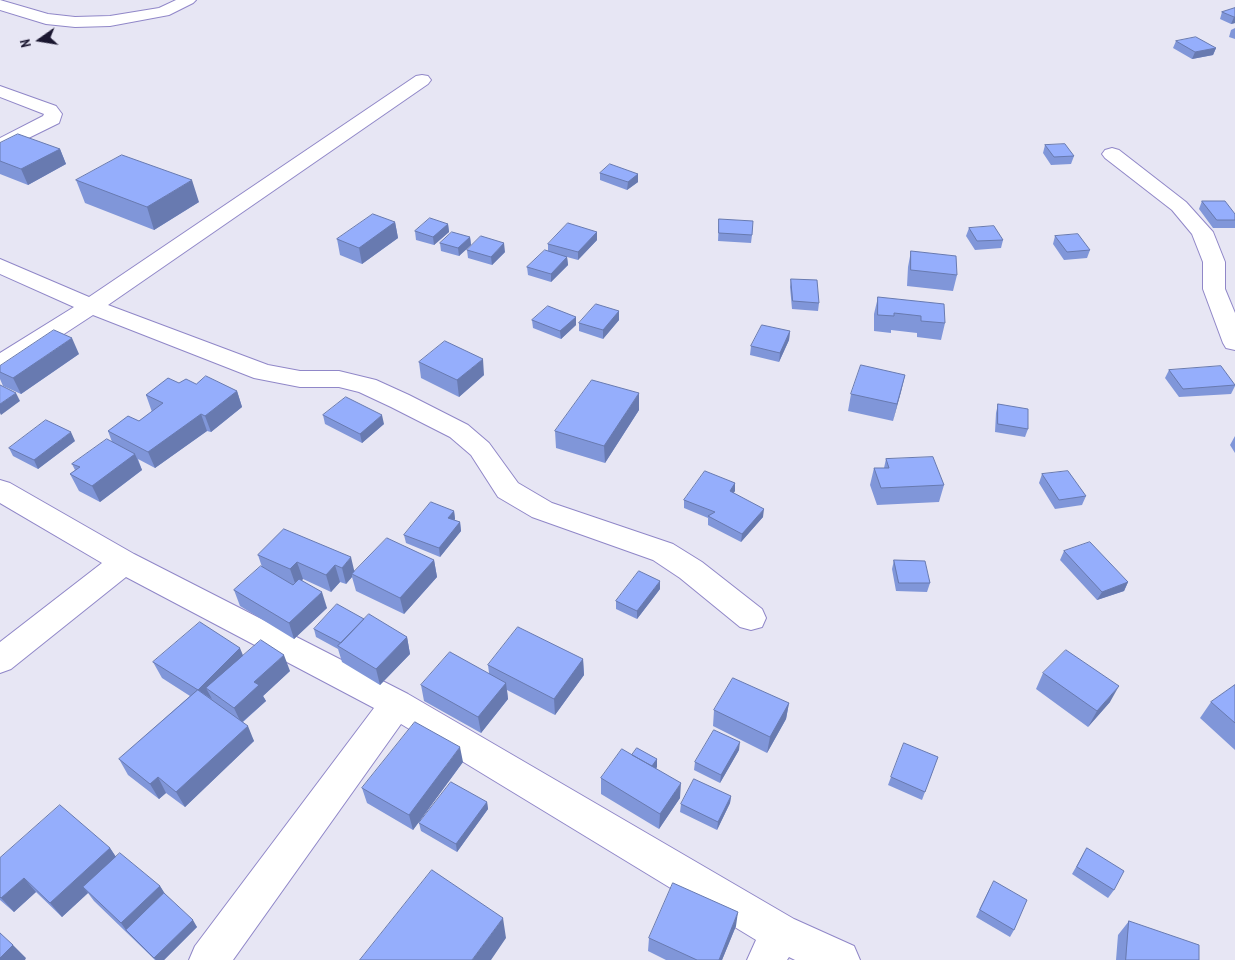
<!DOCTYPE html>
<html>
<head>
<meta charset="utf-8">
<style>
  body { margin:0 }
  #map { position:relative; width:1235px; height:960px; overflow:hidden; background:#e7e6f4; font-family:"PT Sans Narrow",sans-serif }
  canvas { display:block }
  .north { position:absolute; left:15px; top:15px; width:50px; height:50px; -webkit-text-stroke:4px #e7e6f4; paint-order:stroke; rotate:257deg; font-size:14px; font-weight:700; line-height:20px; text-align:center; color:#1b1730 }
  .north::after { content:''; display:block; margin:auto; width:18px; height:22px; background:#1b1730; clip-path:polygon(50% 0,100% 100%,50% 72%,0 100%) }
</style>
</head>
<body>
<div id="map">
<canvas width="1235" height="960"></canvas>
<div class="north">N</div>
</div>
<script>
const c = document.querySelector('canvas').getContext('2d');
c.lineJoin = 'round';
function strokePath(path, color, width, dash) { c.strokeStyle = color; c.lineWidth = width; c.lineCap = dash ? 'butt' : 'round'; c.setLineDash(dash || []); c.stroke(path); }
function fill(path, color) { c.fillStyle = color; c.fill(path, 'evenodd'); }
const street = new Path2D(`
  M0,0l48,14 27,3 35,-1 49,-8 17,-8h20l-3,3 -24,12 -59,11 -35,1 -29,-3 -46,-14z
  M422,75l6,1 3,4 -3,4 -320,221 160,60 32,6h39l37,9 33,15 59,30 21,18 29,40 34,20 121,41 29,18 60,47 4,9 -4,9 -11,3 -11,-3 -60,-49 -27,-18 -121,-43 -34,-20 -27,-42 -21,-18 -59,-30 -32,-15 -20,-5h-39l-46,-9 -161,-63 -84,55 -9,2v-19l74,-46 -74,-33v-15l89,38 327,-221z
  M0,86l56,20 6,8 -3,9 -59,29v-14l43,-22 1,-2 -44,-17z
  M1112,148l7,2 67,52 27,30 12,30v27l10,24v37l-9,-2 -3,-5 -20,-54v-27l-11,-28 -20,-24 -67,-52 -3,-4 3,-4z
  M0,480l10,3 124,71 274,140 386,225 60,27 6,14h-65l-6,-3 -2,3h-40l9,-20 -355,-216 -168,236h-44l6,-14 179,-238 -248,-131 -115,92 -11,4v-31l102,-79 -102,-60z`);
strokePath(street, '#9087c8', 2);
fill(street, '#fff');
fill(new Path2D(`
  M1235,8v15l-4,1 -11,-5 2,-7z
  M1235,28v11l-6,-2 2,-7z
  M1176,41l40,7 -3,7 -21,4 -19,-11z
  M0,143l60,6 6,15 -38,21 -28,-11z
  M1045,145l29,11 -3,8 -20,1 -8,-12z
  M600,173l38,1v8l-11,8 -27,-10z
  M76,180l123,22 -45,28 -69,-27z
  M1202,201l33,13v14h-22l-14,-19z
  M719,219l33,16 -1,8 -33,-2z
  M395,222l3,16 -36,26 -22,-9 -3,-16z
  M448,224l1,8 -15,13 -18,-5 -1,-9z
  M969,228l34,12 -2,8 -26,2 -9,-14z
  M597,232v8l-19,20 -11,-3 1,8 -17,17 -23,-7 -1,-8 21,-16v-7z
  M1055,236l35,14 -3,8 -23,2 -11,-16z
  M470,237l1,8 -12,11 -18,-5 -1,-8z
  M467,250l38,2 -13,13 -24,-7z
  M911,251l46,24 -4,16 -46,-5 1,-19z
  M791,279l28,24 -1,8 -26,-2 -2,-22z
  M878,297l67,26 -4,17 -24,-3v-4l-26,-3v3l-17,-2v-17z
  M619,311v9l-16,19 -24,-8v-8z
  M576,317v8l-15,14 -28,-11 -1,-8z
  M790,331l-1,9 -10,22 -29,-7 1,-9z
  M79,354l-58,40 -18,-8 -3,-7v-13z
  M419,362l65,13 -25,22 -38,-19z
  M1169,370l66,15v1l-4,8 -52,3 -14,-19z
  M905,375l-12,46 -45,-10 3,-17z
  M179,383l17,1 41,7 5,16 -31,25 -4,-1 -52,37 -17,-9 4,11 -42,32 -21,-11 -9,-17 5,-4 -3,-6 40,-22 -4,-11 31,-10 13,-9 -6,-17z
  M998,404l30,25 -3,8 -30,-5 1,-19z
  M639,410l-34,53 -49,-15 -1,-17z
  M323,415l61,9 -22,19 -37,-19z
  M1235,436v17l-5,-8z
  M75,441l-37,28 -25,-13 -4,-8z
  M886,459l58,26 -5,17 -62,3 -7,-20 4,-17h10z
  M1042,474l44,22 -4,9 -27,4 -16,-26z
  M735,483v8l-2,2 30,24 -22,25 -33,-17v-7l-24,-10v-8z
  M454,511l1,8 -1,1 6,2 1,9 -21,26 -34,-14 -2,-8z
  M284,529l71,42 79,-11 3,17 -33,37 -48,-23 -4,-14 -6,7 -6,-2 -9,10 -28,-13 -1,1 25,28 -33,31 -54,-33 -6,-16 28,-23 -4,-12z
  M1064,551l64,31 -4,9 -27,9 -37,-40z
  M894,560l36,23 -3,9 -31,-1 -4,-22z
  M660,589l-23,30 -21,-10v-8z
  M364,619l43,18 3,17 -30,31 -38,-23 -4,-13 -22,-12 -2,-8z
  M243,656l47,15 -27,25 3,5 -23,21 11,19 -69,66 -19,-14 -7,6 -31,-24 -9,-16 71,-63 -28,-18 -9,-16z
  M583,659l1,16 -29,40 -48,-25 1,9 -27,34 -57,-32 -3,-16 68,-12 -1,-8z
  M1043,673l67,29 -22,25 -52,-38z
  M1235,685v65l-35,-32 11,-16z
  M789,703l-3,16 -19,34 -54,-27 1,-16z
  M739,750l-19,33 -26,-13 1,-8z
  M632,755l25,4v8l-1,1 24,30 -21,31 -58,-35v-16z
  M938,757l-16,43 -34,-15 3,-8z
  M463,762l-50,68 -46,-27 -5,-15z
  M731,796l-1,7 -13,27 -37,-18 1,-8z
  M487,802l1,7 -31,43 -36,-21 -2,-8z
  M110,848l6,9 44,29 4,7 33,34 -33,33h-9l-61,-59 -6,-8 -26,24 -26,-25 -22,20 -14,-12v-42z
  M1087,848l27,42 -6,8 -36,-24z
  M990,888l24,42 -4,7 -34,-20z
  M1129,921l70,39h-83l2,-25z
  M736,926l-14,34h-56l-18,-9 1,-13z`), '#8096d9');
fill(new Path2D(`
  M1234,17h1v6l-4,1z
  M1216,48l-3,7 -21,4 3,-7z
  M60,149l6,15 -38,21 -7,-16z
  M638,174v8l-11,8 1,-8z
  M192,180l7,22 -45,28 -7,-23z
  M395,222l3,16 -36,26 -3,-16z
  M448,224l1,8 -15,13 -1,-8z
  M597,232v8l-19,20v-8z
  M470,237l1,8 -12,11 -1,-8z
  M504,243l1,9 -13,13 -1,-8z
  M567,257l1,8 -17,17v-8z
  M619,311v9l-16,19v-9z
  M576,317v8l-15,14 -1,-8z
  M790,331l-1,9 -10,22 1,-9z
  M72,338l7,16 -58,40 -8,-16z
  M483,359l1,16 -25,22 -2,-17z
  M905,375l-4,17 -8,29 4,-17z
  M237,391l5,16 -31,25 -6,-16z
  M16,393l4,8 -19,14 -1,-2v-9z
  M639,393v17l-34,53 -1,-17z
  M201,414l6,17 -52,37 -7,-16z
  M382,415l2,9 -22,19 -2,-9z
  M71,432l4,9 -37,28 -4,-9z
  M135,454l7,16 -42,32 -8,-16z
  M735,483v8l-6,9 1,-9z
  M764,509l-1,8 -22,25 1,-8z
  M454,511l1,8 -6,8 -1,-9z
  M460,522l1,9 -21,26 -1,-9z
  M351,557l4,17h-3v3l-6,7 -4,-16z
  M434,560l3,17 -33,37 -4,-16z
  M297,562l6,17 -7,7 -6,-17z
  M335,565l5,17 -9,10 -5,-17z
  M660,581v8l-23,30v-8z
  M1128,582l-4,9 -27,9 5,-8z
  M322,592l5,16 -33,31 -5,-16z
  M407,637l3,17 -30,31 -4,-16z
  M240,648l7,17 -41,23 6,11 -14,-9z
  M284,655l6,16 -27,25 3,5 -25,22 -7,-15 20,-26z
  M583,659l1,16 -29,40 -1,-16z
  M506,683l2,16 -27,34 -3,-16z
  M1119,686l-9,16 -22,25 9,-16z
  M789,703l-3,16 -19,34 3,-16z
  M248,726l6,15 -69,66 -9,-15z
  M740,742l-1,8 -19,33 1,-8z
  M460,747l3,15 -50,68 -4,-15z
  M657,759v8l-9,12v-8z
  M158,777l8,16 -7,6 -9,-15z
  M681,783l-1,15 -21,31 1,-15z
  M731,796l-1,7 -13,27 1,-8z
  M487,802l1,7 -31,43 -1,-8z
  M110,848l10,15 -37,24 5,6 -26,24 -12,-14z
  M24,878l12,14 -22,20 -13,-14z
  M160,886l9,14 -43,30 5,7 -10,-14z
  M738,912l-2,14 -14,34h-3z
  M503,918l3,20 -15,22h-19z
  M193,920l4,7 -33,33h-8l-2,-2z
  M13,945l13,13 -1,2h-25v-2z`), '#687ab0');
const building = new Path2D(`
  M1235,8v9h-1l-12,-5z
  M1196,37l20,11 -21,4 -19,-11z
  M18,134l42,15 -39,20 -21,-8v-18z
  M1065,144l9,12 -20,1 -9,-12z
  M122,155l70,25 -45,27 -71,-27z
  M610,164l28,10 -10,8 -28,-9z
  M1202,201h23l10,13v6h-18z
  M373,214l22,8 -36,26 -22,-9z
  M430,218l18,6 -15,13 -18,-6z
  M719,219l34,2 -1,14 -33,-2z
  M568,223l29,9 -19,20 -30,-8z
  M994,226l9,14 -26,1 -8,-13z
  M452,232l18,5 -12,11 -18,-5z
  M1078,234l12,16 -23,2 -12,-16z
  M481,236l23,7 -13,14 -24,-7z
  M545,250l22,7 -16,17 -24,-7z
  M911,251l45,5 1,19 -46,-5z
  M791,279l26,1 2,23 -26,-2z
  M878,297l66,7 1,19 -24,-2v-5l-27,-3v3l-16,-1z
  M596,304l23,7 -16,19 -24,-7z
  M548,306l28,11 -16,14 -28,-11z
  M762,325l28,6 -10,22 -29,-7z
  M54,330l18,8 -59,40 -13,-6v-6z
  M445,341l38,18 -26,21 -38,-18z
  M861,365l44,10 -8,29 -46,-10z
  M1221,366l14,19 -52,4 -14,-19z
  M206,376l31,15 -32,25 -4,-2 -53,38 -40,-21 20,-15 11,5 24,-18 -17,-8 22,-17 11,5 7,-4 10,5z
  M592,380l47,13 -35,53 -49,-15z
  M0,385l16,8 -16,11z
  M346,397l36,18 -22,19 -37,-19z
  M998,404l30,5v20l-30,-5z
  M46,420l25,12 -37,28 -25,-12z
  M107,439l28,15 -43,32 -22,-12 10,-7 -8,-3z
  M933,457l11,28 -63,3 -7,-20h15l-3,-9z
  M705,471l30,12 -5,8 34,18 -22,25 -34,-18 7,-4 -31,-12z
  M1068,471l18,25 -27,4 -17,-26z
  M431,502l23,9 -6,7 12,4 -21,26 -35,-13z
  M284,529l67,28 -9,11 -7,-3 -9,10 -29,-13 -7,7 -32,-14z
  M387,538l47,22 -34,38 -48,-24z
  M1090,542l38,40 -26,10 -38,-41z
  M894,560l31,1 5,22h-31z
  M261,566l32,19 6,-6 23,13 -33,31 -55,-33z
  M639,571l21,10 -23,30 -21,-10z
  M337,604l27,15 -23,24 -27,-14z
  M369,614l38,23 -31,32 -38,-23z
  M200,622l40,26 -42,42 -45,-28z
  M518,627l65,32 -29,40 -66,-34z
  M261,640l23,15 -30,27 5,3 -25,23 -28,-20z
  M1066,650l53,36 -22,25 -54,-38z
  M450,652l56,31 -28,34 -57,-32z
  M733,678l56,25 -19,34 -56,-27z
  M1235,685v38l-24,-21z
  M198,690l50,36 -72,66 -18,-15 -8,7 -31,-25z
  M415,722l45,25 -51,68 -47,-27z
  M714,730l26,12 -19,33 -26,-13z
  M904,743l34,14 -13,35 -34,-15z
  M637,748l20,11 -5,7 -20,-11z
  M622,749l59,34 -21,31 -59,-36z
  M694,779l37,17 -13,26 -37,-18z
  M451,782l36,20 -31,42 -37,-21z
  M60,805l50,43 -60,55 -26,-25 -23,20 -1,-1v-39z
  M1087,848l37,23 -10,19 -37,-23z
  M120,853l40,33 -39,37 -38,-36z
  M432,870l71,48 -31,42h-112z
  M994,881l33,19 -13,30 -34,-20z
  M673,883l65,29 -19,48h-22l-48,-22z
  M164,893l29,27 -39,38 -28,-28z
  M1129,921l70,24v15h-73z
  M0,933l13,12 -13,13z`);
fill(building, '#95aefc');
strokePath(building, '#687ab0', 1);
</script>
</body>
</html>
